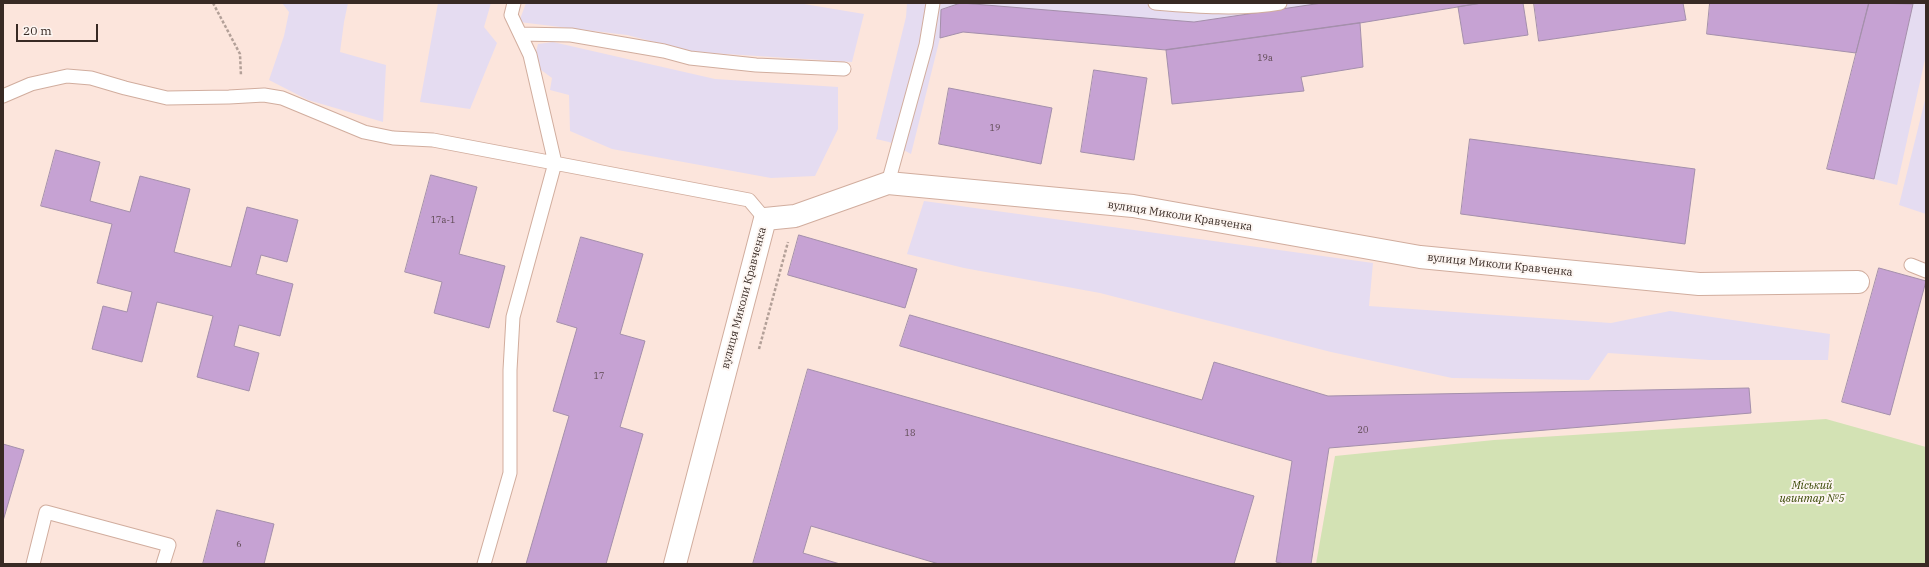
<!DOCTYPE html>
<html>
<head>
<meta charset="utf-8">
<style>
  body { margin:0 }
  #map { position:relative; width:1929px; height:567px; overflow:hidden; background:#fce5dc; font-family:"IBM Plex Serif",serif }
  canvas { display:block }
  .frame { position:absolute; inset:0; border:4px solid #382a24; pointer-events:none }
  .scale { position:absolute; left:16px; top:24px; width:82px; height:18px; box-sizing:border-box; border:2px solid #382a24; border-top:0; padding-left:5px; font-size:12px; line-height:14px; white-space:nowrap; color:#382a24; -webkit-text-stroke:3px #fdf6f2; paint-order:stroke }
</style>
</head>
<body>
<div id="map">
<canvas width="1929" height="567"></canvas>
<div class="frame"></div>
<div class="scale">20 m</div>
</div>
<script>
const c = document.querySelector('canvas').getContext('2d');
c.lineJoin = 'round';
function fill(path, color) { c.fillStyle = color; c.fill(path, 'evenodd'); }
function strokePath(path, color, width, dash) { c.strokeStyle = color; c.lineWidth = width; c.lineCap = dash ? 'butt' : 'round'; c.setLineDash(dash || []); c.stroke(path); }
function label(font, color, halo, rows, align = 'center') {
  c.font = font + ' "IBM Plex Serif",serif'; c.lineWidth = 4; c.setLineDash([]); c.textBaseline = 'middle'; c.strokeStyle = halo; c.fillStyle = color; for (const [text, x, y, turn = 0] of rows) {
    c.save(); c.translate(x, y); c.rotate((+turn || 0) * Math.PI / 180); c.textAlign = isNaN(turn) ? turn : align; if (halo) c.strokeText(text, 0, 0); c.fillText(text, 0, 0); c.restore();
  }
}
fill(new Path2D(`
  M282,3h66l-4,19 -4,30 46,13 -3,57 -75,-22 -39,-20 15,-44 5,-24z
  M438,3h53l-7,24 13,16 -27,66 -50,-7z
  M526,3h272l66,11 -12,48 -158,-10 -67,-17 -108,-13z
  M907,3h575l-122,20 -397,9 -23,6 -29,116 -22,-12 -13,-3 30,-122z
  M1909,3h17v52l-29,130 -23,-6 39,-175z
  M553,42l162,37 123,8v42l-23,47 -44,2 -159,-29 -42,-18 -1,-36 -19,-5 2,-12 -19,-14 5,-20z
  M1926,96v118l-27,-9z
  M924,201l449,62 -4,43 242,17 59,-12 160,23 -2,26h-119l-101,-7 -19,27 -137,-2 -121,-26 -231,-59 -136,-25 -57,-14z`), '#e5dcf1');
fill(new Path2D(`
  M1826,419l100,28v117h-610l19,-108 159,-16z`), '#d3e2b4');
const building = new Path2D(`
  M961,3l233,19 128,-19h160l-122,20 -194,27 -203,-18 -23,6 1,-28z
  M1482,3h41l5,32 -64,9 -6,-37z
  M1534,3h149l3,17 -147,21z
  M1710,3h159l-13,50 -149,-19z
  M1869,3l44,1 -39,175 -47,-10z
  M1360,23l3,44 -62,10 3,14 -132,13 -6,-54z
  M1094,70l53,8 -13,82 -53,-8z
  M949,88l103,20 -11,56 -102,-20z
  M1470,139l225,30 -10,75 -224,-30z
  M56,150l44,12 -10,39 40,11 10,-36 50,13 -16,63 57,15 16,-60 51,13 -11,42 -26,-7 -5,19 37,10 -13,52 -41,-11 -5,21 25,7 -10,38 -52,-14 16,-61 -56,-14 -15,60 -50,-13 11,-43 24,6 5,-20 -35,-9 15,-59 -71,-18z
  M431,175l46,12 -18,67 46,12 -16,62 -55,-15 8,-31 -37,-10z
  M799,235l118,34 -12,39 -117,-33z
  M581,237l62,17 -23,80 25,7 -25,86 23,7 -37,130h-80l43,-148 -16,-5 24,-83 -20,-6z
  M1879,268l47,13 -36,134 -48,-13z
  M910,315l292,85 12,-38 114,34 421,-8 2,25 -422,35 -18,116h-27l-8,-2 16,-101 -392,-115z
  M808,369l446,127 -20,68h-295l-128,-38 -8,27 37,11h-87z
  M3,444l21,6 -21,71z
  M217,510l57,14 -10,40h-61z`);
fill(building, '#c6a2d3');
strokePath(building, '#a48fab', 1);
const lane = new Path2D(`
  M1155,3c38,3 86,7 125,0
  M520,34l51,1 93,16 26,7 66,7 88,4
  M3,96l28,-12 36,-8 24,2 34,10 42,10 62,-1 35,-2 18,3 82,34 29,6 40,2 316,60 16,19
  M888,183l38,-138 7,-42
  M1911,265l15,6
  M33,564l13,-52 123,33 -6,19
  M484,564l26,-91v-103l3,-53 42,-154 -25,-108 -19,-40 3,-12`);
const street = new Path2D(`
  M675,564l90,-345 30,-3 93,-33 245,23 287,51 279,27 159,-2`);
strokePath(lane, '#d1ad9e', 15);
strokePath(street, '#d1ad9e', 24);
strokePath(new Path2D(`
  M213,3l27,51 1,22
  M759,349l29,-107`), '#b3a098', 2.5, [3, 2]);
strokePath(lane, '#fff', 13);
strokePath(street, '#fff', 22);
label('9px', '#5c4850', null, [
  ["19а",1265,58],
  ["19",995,128],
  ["17а-1",443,220],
  ["17",599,376],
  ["20",1363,430],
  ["18",910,433],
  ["6",239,544]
]);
label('11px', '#382a24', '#fdf6f2', [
  ["вулиця Миколи Кравченка",1180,216,9],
  ["вулиця Миколи Кравченка",1500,265,6],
  ["вулиця Миколи Кравченка",744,298,-75]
]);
label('italic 11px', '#374602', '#fdf6f2', [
  ["Міський",1812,486],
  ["цвинтар №5",1812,499]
]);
</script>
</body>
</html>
